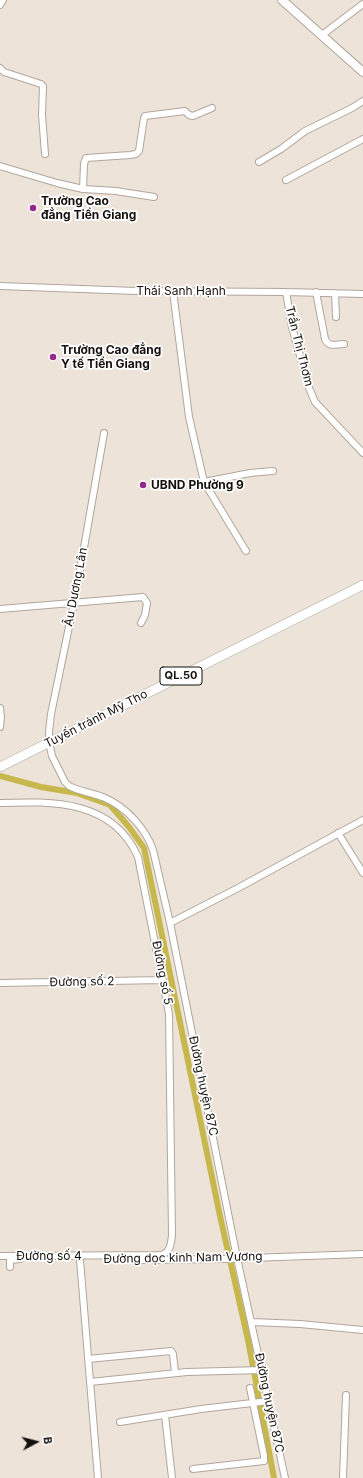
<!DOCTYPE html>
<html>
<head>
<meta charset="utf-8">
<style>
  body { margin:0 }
  #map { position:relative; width:363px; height:1478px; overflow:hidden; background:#ede3d9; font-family:Inter,sans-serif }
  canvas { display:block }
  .north { position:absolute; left:16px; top:1422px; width:40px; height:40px; -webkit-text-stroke:3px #fff; paint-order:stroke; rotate:83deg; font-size:11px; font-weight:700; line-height:16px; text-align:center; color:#14100d }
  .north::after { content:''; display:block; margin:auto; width:14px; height:18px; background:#14100d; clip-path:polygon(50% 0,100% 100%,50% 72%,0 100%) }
</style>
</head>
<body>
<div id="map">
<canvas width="363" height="1478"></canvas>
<div class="north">B</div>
</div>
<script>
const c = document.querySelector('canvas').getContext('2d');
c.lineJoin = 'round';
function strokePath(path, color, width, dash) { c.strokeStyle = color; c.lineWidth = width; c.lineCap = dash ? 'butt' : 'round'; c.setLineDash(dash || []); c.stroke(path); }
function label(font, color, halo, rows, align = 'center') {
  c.font = font + ' Inter,sans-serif'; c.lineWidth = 3.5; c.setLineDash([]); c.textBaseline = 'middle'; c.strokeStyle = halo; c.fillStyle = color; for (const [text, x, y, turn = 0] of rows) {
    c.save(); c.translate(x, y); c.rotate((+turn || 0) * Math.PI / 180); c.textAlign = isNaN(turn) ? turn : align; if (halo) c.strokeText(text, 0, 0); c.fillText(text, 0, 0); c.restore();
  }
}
strokePath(new Path2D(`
  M0,776l41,11 36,6 33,12 19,22 15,21 76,368 28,124 26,138`), '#c6b84c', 6);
const minor = new Path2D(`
  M0,5l3,-5
  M322,35l41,-31
  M0,68l4,4 37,12 2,2 -1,29 3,39
  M259,162l22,-13 24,-18 47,-23 11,-7
  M0,166l57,17 26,6 33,2 38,6
  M286,180l77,-41
  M83,189l1,-25 2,-6 44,-3 6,-1 3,-3 5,-33 1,-2 40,-5 4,4 4,1 19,-8
  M0,286l136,5 150,1 77,2
  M173,291l16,126 15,65 42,69
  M286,292l6,35 17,61 6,14 48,51
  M316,292l9,47c4,9 11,5 19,5
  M335,293l1,24
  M104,433l-27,155 -26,126 -2,18v10l3,14 13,26 4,4c12,6 25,7 36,12 21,9 41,31 48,52l17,73 67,335 48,220
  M204,482l46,-9 23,-2
  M0,609l143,-12 4,6 -2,12 -4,8
  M0,708l1,9 -1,10
  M0,803c53,-2 113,-3 138,54l31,157 3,221c-1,8 -1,17 -11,20l-161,1
  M338,833l25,40
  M170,923l68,-35 125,-68
  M0,983l163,-3
  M80,1260l18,218
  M139,1260l83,-1 141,-5
  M10,1267v-7l10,-1
  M252,1322l48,2 63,6
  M88,1359l83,-8 2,3 2,19
  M90,1382l97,-10 75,-2
  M165,1415l7,63
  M120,1422l81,-13 68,-8
  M193,1469l71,-8v-5l-14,-68
  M343,1478l3,-83`);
const major = new Path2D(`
  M282,0l81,72`);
const highway = new Path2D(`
  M0,767l363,-182`);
strokePath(minor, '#b0a69d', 8);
strokePath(major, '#b0a69d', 10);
strokePath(highway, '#b0a69d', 10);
strokePath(minor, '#fff', 6);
strokePath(major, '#fff', 8);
strokePath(highway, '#fff', 9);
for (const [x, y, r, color] of [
  [33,208,4,"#942788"],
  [53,357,4,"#942788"],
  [143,485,4,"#942788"]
]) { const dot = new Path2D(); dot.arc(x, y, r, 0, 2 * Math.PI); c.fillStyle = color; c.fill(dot); strokePath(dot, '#fff', 1.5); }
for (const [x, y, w] of [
  [181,676,42]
]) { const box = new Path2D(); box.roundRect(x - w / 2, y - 9, w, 18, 3); c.fillStyle = '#fff'; c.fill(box); strokePath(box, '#14100d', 1); }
label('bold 11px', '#14100d', null, [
  ["QL.50",181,676]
]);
label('bold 12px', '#14100d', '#fff', [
  ["Trường Cao",41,201],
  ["đẳng Tiền Giang",41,215],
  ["Trường Cao đẳng",61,350],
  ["Y tế Tiền Giang",61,364],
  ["UBND Phường 9",151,485]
], 'left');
label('12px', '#14100d', '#fff', [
  ["Thái Sanh Hạnh",181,291],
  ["Trần Thị Thơm",299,346,76],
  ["Âu Dương Lân",76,587,-79],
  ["Tuyến tránh Mỹ Tho",96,719,-27],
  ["Đường số 5",162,973,79],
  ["Đường số 2",82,982,-1],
  ["Đường huyện 87C",203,1086,78],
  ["Đường số 4",49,1256],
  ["Đường dọc kinh Nam Vương",183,1258,-1],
  ["Đường huyện 87C",269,1403,78]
]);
</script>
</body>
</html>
